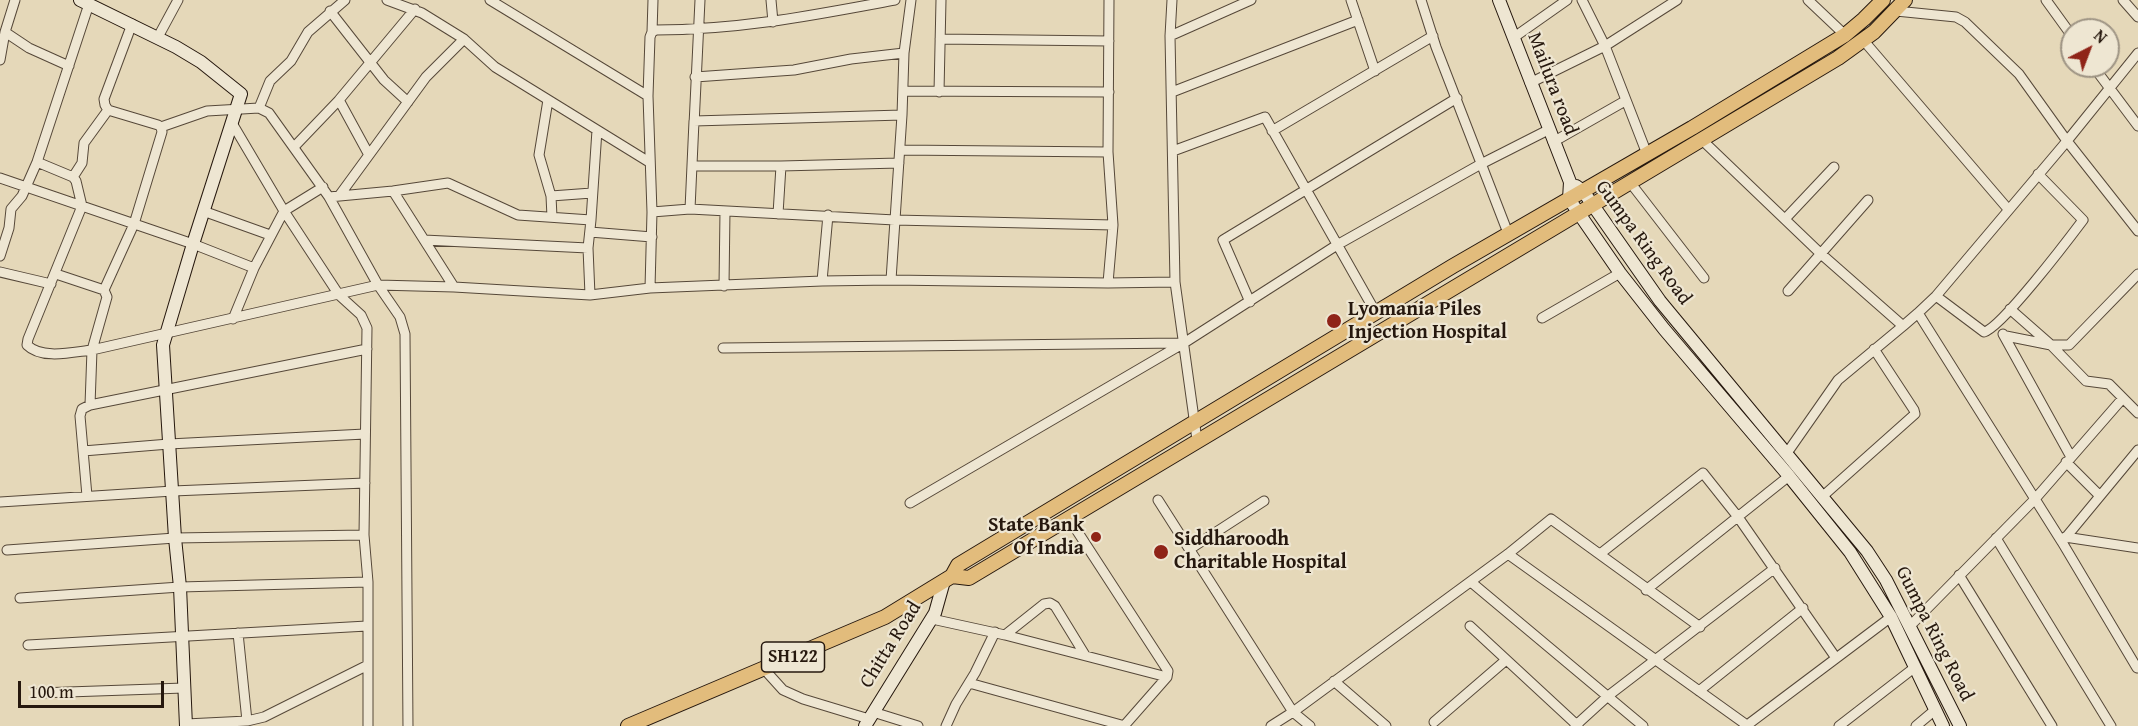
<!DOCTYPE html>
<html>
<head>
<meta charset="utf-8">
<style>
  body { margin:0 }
  #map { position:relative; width:2138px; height:726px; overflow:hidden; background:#e5d8b9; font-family:"Gentium Book Plus",serif }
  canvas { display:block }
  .north { position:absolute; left:2060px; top:18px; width:60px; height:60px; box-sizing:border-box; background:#eee6d2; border:2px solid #9e9484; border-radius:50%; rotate:42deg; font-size:16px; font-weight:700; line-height:24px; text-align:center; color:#26180e }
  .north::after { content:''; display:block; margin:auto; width:21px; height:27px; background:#8f2418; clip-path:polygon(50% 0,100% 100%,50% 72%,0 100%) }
  .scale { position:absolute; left:18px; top:681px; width:146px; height:27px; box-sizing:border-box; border:3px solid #26180e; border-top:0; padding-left:8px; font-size:18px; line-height:21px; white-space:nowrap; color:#26180e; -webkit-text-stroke:4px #eee6d2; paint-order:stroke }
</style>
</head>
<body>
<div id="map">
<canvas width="2138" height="726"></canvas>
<div class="north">N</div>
<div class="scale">100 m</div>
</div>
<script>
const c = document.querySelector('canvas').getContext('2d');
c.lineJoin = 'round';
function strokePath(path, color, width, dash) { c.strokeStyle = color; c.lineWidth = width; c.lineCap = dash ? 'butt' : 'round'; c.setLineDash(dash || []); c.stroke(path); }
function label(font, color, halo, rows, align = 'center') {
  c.font = font + ' "Gentium Book Plus",serif'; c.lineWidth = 4.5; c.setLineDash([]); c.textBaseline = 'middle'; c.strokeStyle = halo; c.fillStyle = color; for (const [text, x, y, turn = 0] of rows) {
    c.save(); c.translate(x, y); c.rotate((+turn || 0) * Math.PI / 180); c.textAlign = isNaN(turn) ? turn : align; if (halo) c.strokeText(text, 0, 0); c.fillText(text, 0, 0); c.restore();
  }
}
const street = new Path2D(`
  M387,0l35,13 42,26 31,28 154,95
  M490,0l158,96
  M771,0l2,22
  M1109,0l-1,152 5,73 -5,58 67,-1
  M1172,0l-2,36 5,246 22,158
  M1351,0l24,71
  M1421,0l15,47 72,186
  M1582,0l23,46 42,108
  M1808,0l37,35
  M2046,0l26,36
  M2123,0l15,17
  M330,11l54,69 24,22
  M1896,11l60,6 9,5 54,52 48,67 71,90
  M5,32l24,16 40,18
  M652,32l1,-32
  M1170,36l81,-36
  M158,37l20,-37
  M1513,38l54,-38
  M940,39l169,2
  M1864,41l144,168
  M0,60l5,-28 10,-32
  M2093,66l45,60
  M695,77l99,-7 57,-11 53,-6
  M1530,83l75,-37 72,-46
  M903,91l206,1
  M939,92l2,-92
  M1172,92l186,-72
  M339,100l30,55
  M548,100l-9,55 12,41 1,21
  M259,108l11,-27 21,-20 17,-29 37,-32
  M232,123l52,88 55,84 22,20 6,13 -3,207 4,47v144
  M694,125l6,-125
  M161,127l46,-16 52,-3 10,5 60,84 49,88 22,32 5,17 3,392
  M1272,131l161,-95
  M1701,139l119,114 83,73 15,-13
  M1553,142l72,-41
  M294,147l45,-47 76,-91
  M900,150l208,2
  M1173,151l92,-34 111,196
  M37,162l36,15 3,4 6,25 -54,133 -1,6c15,15 46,7 65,5l286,-65 76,2 136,8 60,-7 172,-7 69,-1 217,3
  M692,166h89l118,-3
  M73,177l9,-14 2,-20 24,-33
  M0,178l193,66 61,24
  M1629,181l75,97
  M393,191l61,96
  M339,196l87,-119 38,-38
  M551,196l41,-3
  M329,197l64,-6 55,-8 70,32 73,5 -3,28 2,47
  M690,209l4,-88 208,-6
  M203,211l67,24
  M652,212l38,-3 205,11 218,5
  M778,214l3,-48
  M1785,219l49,-52
  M591,220l6,-90
  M590,232l62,5
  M424,240l164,8
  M0,256l9,-28 2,-19 11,-13 15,-34 52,-158
  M0,272l51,12
  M56,274l48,16 3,7 -15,53 -2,55
  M891,280l11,-165 2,-62 7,-53
  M822,281l6,-66
  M724,286l1,-75
  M650,288l2,-76 -4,-116 2,-59 2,-5 4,-2c84,0 158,-15 239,-30
  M104,290l30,-66 28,-92 -1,-5 -3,-2 -50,-15 -3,-5 -1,-6 28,-75
  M1788,291l80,-91
  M1936,296l48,36c17,-4 84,-92 99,-112l-45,-46
  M1250,302l-27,-62 234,-142
  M2010,309l41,36 35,36 23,3 29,29
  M1542,318l78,-45
  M233,319l21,-51 30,-57 39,-24
  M2003,334l68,123
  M2006,336l45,9h18l69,-71
  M723,348l458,-5
  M83,451l86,-7 196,-10
  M1787,453l51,-73 65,-54
  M2066,462l33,33
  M87,496l-7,-80 2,-7 8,-4 277,-56
  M1823,496l92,-82 -1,-4 -40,-61
  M1158,500l135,212 17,14
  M0,502l173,-11 192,-8
  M910,503l274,-160 153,-98 144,-81 69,-35
  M1068,517l100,154 -1,6 -43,49
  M2065,537l73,11
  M1996,538l115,188
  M2062,542l76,-92
  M1190,549l74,-48
  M7,550l168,-12 189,-3
  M1508,554l240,172
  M1600,554l103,-81 35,44 98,141
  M1959,575l93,151
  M1471,582l172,144
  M1646,590l143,-114
  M20,598l160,-11 188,-5
  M932,619l73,16 162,42
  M1470,626l108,100
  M1910,626l125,-127 88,-101
  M238,633l9,88
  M1005,635l39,-31 6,-1 5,3 30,49
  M28,645l339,-19
  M2137,668l-75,-126 -144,-229 18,-17 131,-155 71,-88
  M764,669l19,21 20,9 66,20
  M1334,681l52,45
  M969,683l156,43
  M1699,691l104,-83
  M39,693l145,-5
  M873,712l45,14
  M1434,722l72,-62
  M186,724l61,-3 17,-4 104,-52
  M946,726l10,-22 19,-31 20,-41
  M1271,726l22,-14 215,-158 43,-35 149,108
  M1575,726l33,-30 167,-128
  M1746,726l145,-109
  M1839,726l75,-58
  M1916,726l19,-16`);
const secondary = new Path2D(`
  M80,0l96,47 25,15 40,32 -48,150 -30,101 12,193 5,49 6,139
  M1499,0l71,182 -1,17 51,74 44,56 125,147 61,76 41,65 52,109
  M1576,186l7,5 77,110 207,250 19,29 74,146
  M865,726l70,-113 9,-32`);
const primary = new Path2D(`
  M952,576l17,2 869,-520 36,-26 31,-32
  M628,726l257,-109 67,-41 6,-11 495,-299 239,-138 153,-93 19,-16 19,-19`);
strokePath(street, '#564839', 11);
strokePath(secondary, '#26180e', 14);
strokePath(primary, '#26180e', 16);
strokePath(street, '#eee6d2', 9);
strokePath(secondary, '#eee6d2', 12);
strokePath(primary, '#e2bc7c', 14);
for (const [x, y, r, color] of [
  [1334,321,8,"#8f2418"],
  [1096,537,6,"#8f2418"],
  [1161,552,8,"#8f2418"]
]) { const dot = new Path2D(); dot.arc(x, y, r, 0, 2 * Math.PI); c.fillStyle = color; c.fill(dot); strokePath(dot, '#eee6d2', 2); }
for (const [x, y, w] of [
  [793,657,63]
]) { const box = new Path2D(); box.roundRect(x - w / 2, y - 15, w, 30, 4.5); c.fillStyle = '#eee6d2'; c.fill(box); strokePath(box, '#26180e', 1.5); }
label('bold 18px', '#26180e', null, [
  ["SH122",793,657]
]);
label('20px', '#26180e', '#eee6d2', [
  ["Mailura road",1552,84,69],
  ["Gumpa Ring Road",1643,243,54],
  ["Gumpa Ring Road",1934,634,63],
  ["Chitta Road",891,645,-58]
]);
label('bold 20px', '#26180e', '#eee6d2', [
  ["Lyomania Piles",1348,310],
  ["Injection Hospital",1348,333],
  ["State Bank",1084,526,"right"],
  ["Of India",1084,549,"right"],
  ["Siddharoodh",1174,540],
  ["Charitable Hospital",1174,563]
], 'left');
</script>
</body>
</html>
